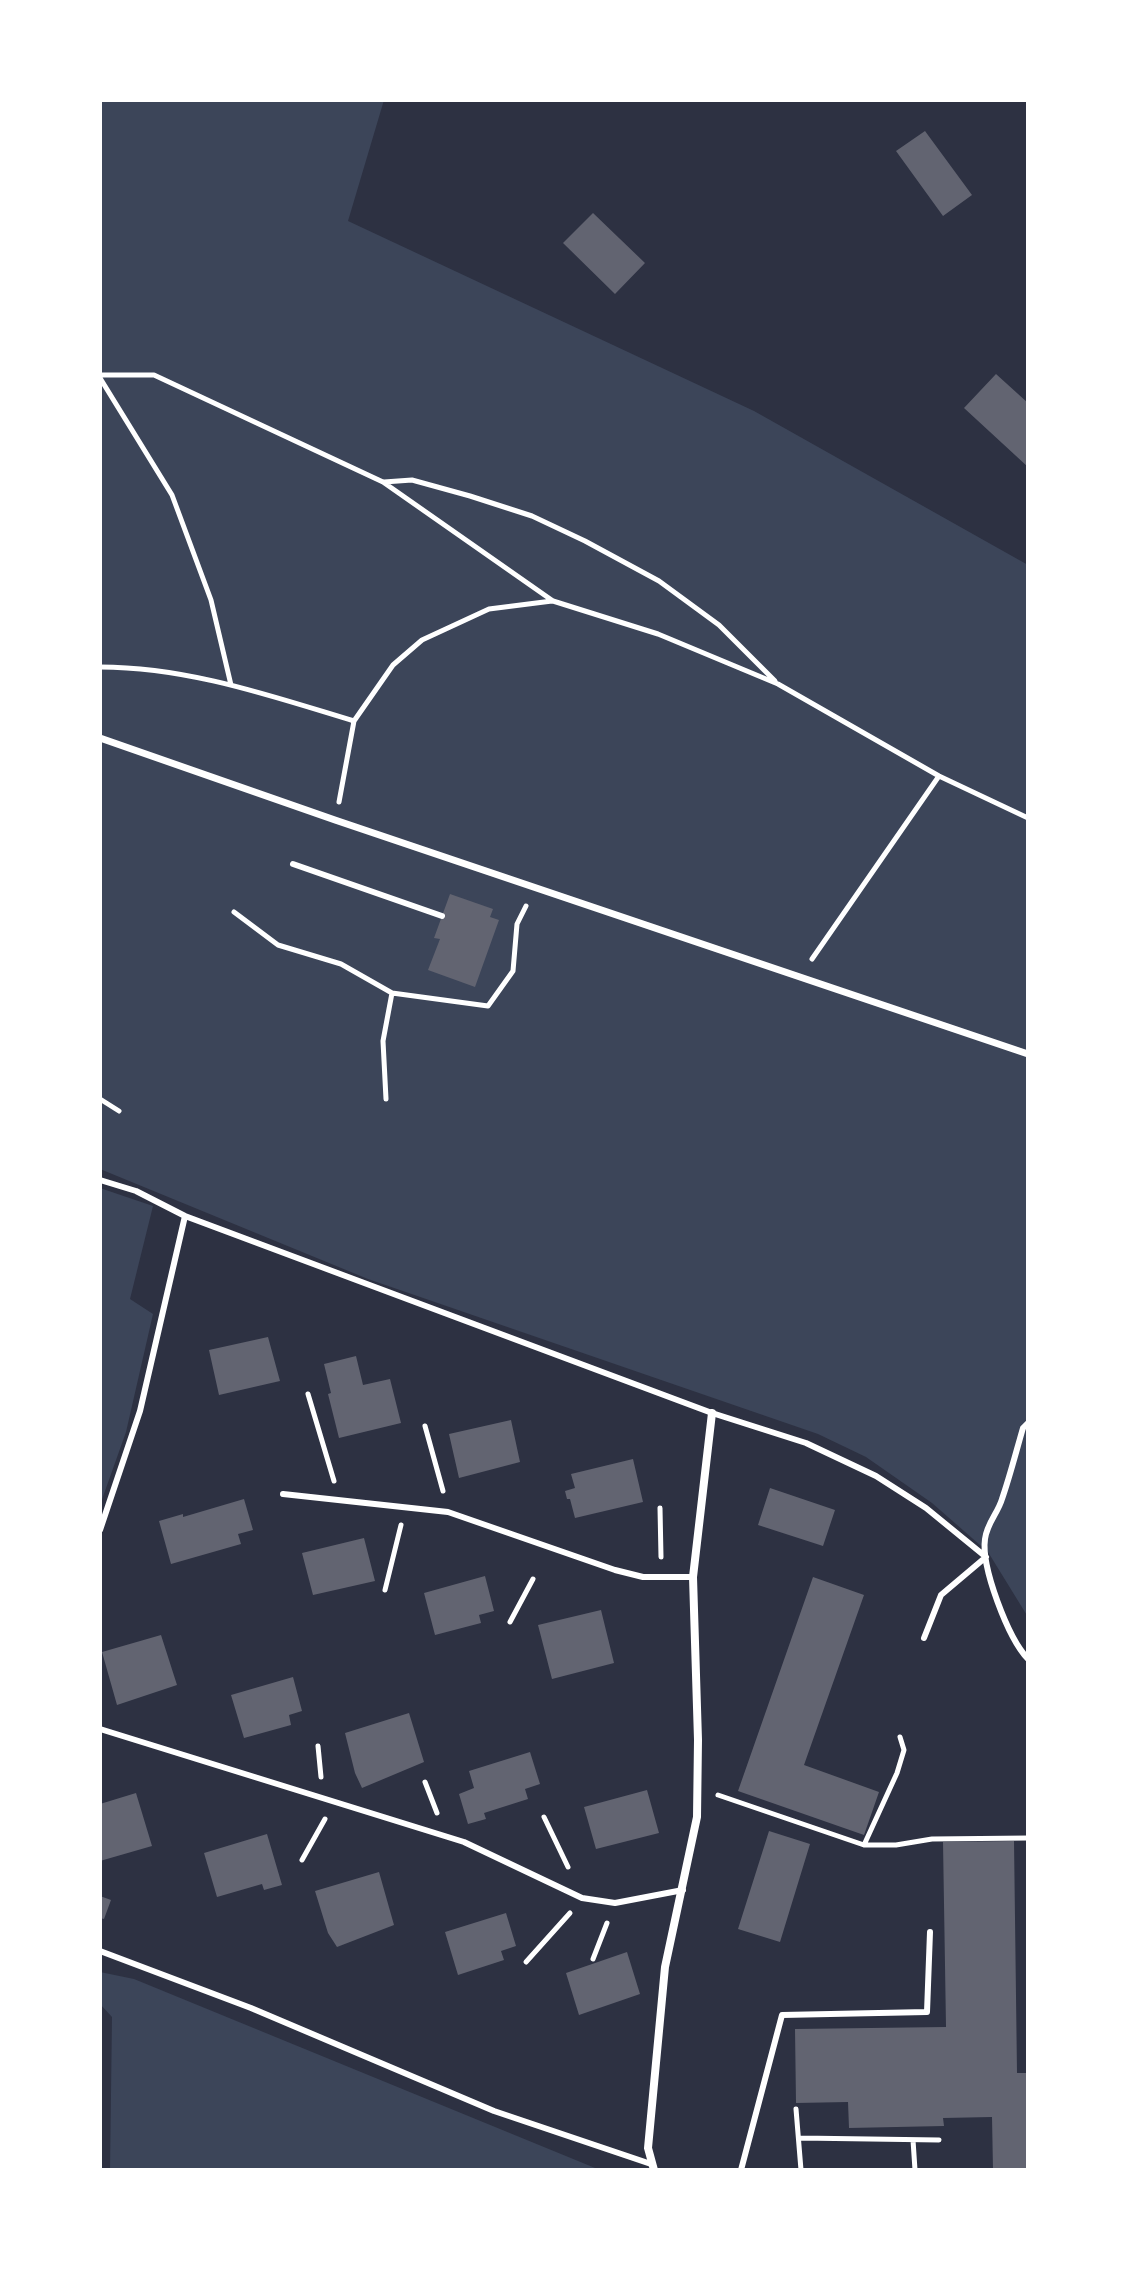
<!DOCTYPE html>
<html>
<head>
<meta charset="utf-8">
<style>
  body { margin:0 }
  #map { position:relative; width:1128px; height:2270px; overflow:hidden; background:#2d3142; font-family:Signika,sans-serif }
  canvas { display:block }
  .frame { position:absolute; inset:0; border:102px solid #fff; pointer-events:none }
</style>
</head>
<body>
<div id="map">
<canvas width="1128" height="2270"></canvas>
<div class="frame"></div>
</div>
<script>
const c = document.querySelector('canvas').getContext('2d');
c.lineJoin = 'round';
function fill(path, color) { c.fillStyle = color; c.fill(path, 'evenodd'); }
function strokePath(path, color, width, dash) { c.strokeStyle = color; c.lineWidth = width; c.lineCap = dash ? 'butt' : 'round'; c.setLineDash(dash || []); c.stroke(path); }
fill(new Path2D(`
  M100,100h284l-36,121 406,190 274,154v1052l-40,-65 -56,-49 -66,-46 -48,-23 -450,-155 -268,-110z
  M100,1188l53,18 -23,93 23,15 -27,118 -26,73z
  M100,1972l34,7 466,191h-490l2,-153 -12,-13z`), '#3c4559');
fill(new Path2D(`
  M925,131l47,64 -29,21 -47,-65z
  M593,213l52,50 -30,31 -52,-51z
  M996,374l32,29v64l-64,-59z
  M450,894l43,15 -3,8 9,3 -24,67 -47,-17 12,-31 -6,-1z
  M268,1337l12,44 -61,14 -10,-45z
  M356,1356l7,29 27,-6 11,44 -62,15 -11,-44 3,-1 -7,-29z
  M511,1420l9,42 -61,16 -10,-44z
  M633,1459l10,43 -68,16 -5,-19h-3l-2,-8 10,-3 -4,-14z
  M770,1488l65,22 -12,36 -65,-21z
  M244,1499l9,31 -15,4 3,10 -70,20 -12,-43 24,-7v3z
  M364,1538l11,43 -62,14 -11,-42z
  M485,1576l9,35 -15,4 2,8 -46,12 -11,-42z
  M813,1577l51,18 -60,170 75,27 -15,43 -126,-44z
  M601,1610l13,53 -62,16 -14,-54z
  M161,1635l16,50 -60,20 -15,-53z
  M293,1677l9,34 -13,4 2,10 -47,13 -13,-43z
  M409,1713l15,49 -62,26 -7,-15 -10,-40z
  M530,1752l10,32 -15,5 3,10 -44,14 2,6 -18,5 -9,-30 15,-6 -5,-17z
  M647,1790l12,43 -63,16 -12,-42z
  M136,1793l16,53 -52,15v-57z
  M769,1831l41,13 -30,98 -42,-13z
  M267,1834l15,51 -18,5 -2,-6 -45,13 -13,-44z
  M1014,1841l3,232h11v97h-35l-1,-53 -49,1 1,8 -95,2 -1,-26 -52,1 -1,-74 151,-2 -3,-185z
  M379,1872l15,53 -57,22 -9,-14 -13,-42z
  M100,1896l11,4 -7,19 -4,-1z
  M506,1913l10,33 -15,5 3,9 -46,15 -13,-43z
  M627,1952l13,42 -61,21 -13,-42z`), '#626471');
strokePath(new Path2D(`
  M100,375h54l229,107 170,119 105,33 120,50 161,92 89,42
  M100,378l72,117 39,105 20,85
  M384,482l28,-2 58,16 62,20 53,25 74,40 60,44 56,56
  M100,667c88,0 171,29 254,54
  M339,802l15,-81 39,-56 29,-25 67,-31 63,-8
  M234,912l44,33 63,19 51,29 96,13 25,-35 4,-47 9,-18
  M812,959l127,-183
  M100,1099l19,12
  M386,1099l-3,-58 9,-48
  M308,1394l26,87
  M425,1426l18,65
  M660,1508l1,49
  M385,1590l16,-65
  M510,1622l23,-43
  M318,1746l3,31
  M425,1782l12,31
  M718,1795l146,50h32l36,-6 96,-1
  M544,1817l24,50
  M864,1845l33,-72 7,-23 -4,-13
  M302,1860l23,-41
  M593,1959l14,-36
  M526,1962l44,-49
  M796,2109l5,61
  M800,2138l139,2
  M913,2140l2,30`), '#fff', 5);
strokePath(new Path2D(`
  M293,864l149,52
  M100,1180l36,11 49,25 527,197 94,30 70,33 50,32 60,49 -45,38 -17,43
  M1028,1423l-5,5c-7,24 -13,48 -21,71 -4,14 -15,24 -17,40 -4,28 23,99 43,120
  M283,1494l165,18 167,58 28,7h50
  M100,1530l40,-119 45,-195
  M100,1729l364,113 118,56 33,5 68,-13
  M100,1951l151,57 243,103 157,53
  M741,2170l41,-155 145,-3 3,-80`), '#fff', 6);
strokePath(new Path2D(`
  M100,738l235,82 693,234`), '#fff', 7);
strokePath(new Path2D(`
  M654,2170l-6,-22 17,-181 32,-150 1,-77 -5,-163 19,-164`), '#fff', 8);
</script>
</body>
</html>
